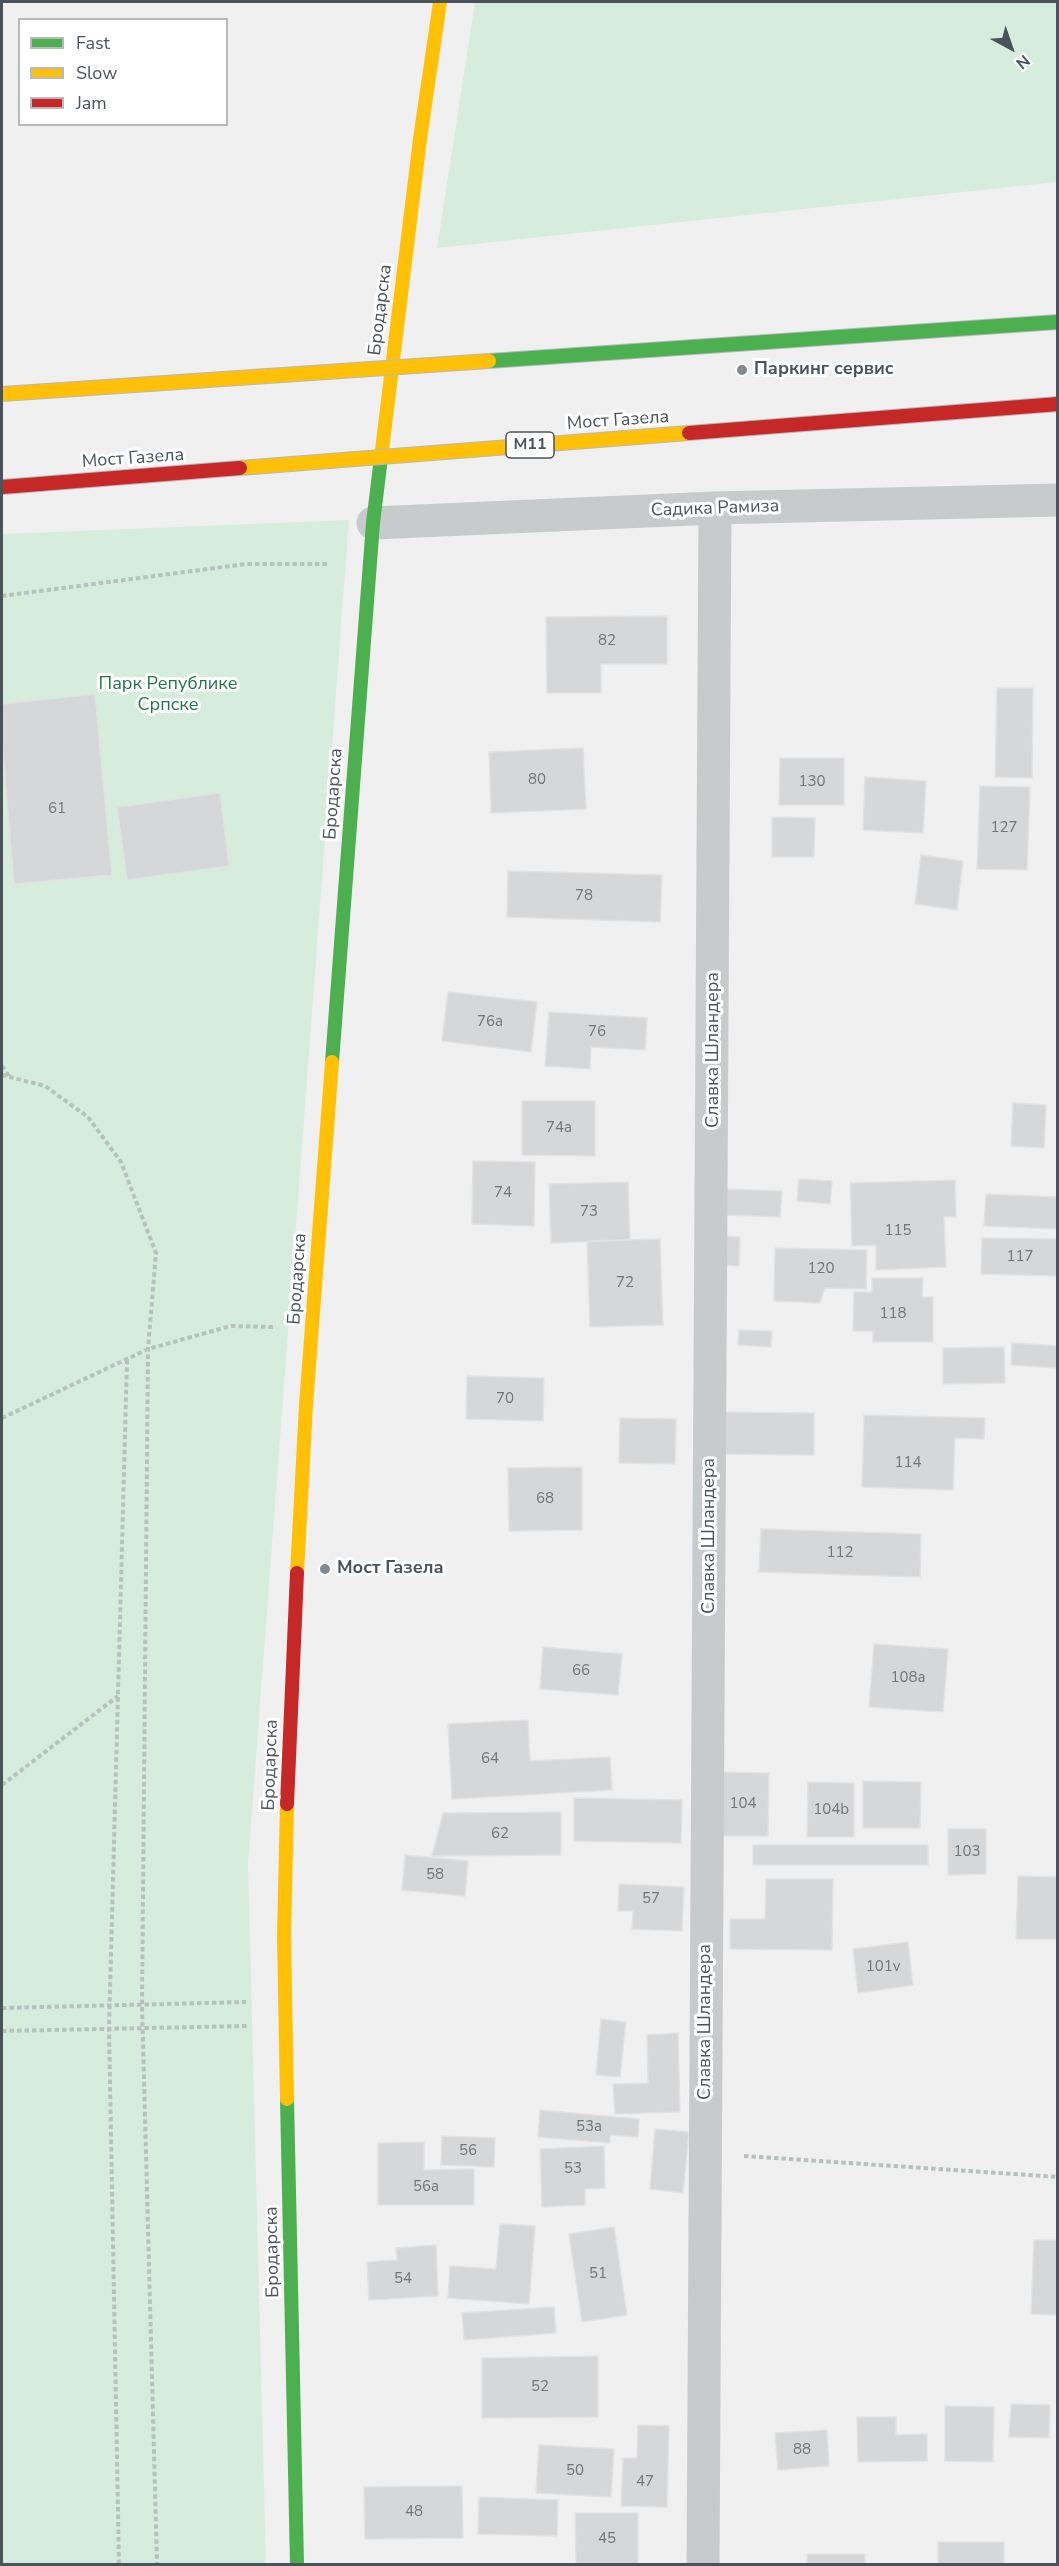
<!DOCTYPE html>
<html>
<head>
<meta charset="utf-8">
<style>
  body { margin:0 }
  #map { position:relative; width:1059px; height:2566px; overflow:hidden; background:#f0f0f0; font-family:"Nunito Sans",sans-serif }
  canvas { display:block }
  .frame { position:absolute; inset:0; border:3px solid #49535b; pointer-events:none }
  .legend { position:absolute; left:18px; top:18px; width:210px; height:108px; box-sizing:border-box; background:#fff; border:2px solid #b6babd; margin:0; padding:8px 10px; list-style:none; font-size:18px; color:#49535b }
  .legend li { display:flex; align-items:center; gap:12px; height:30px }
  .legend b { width:30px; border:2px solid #b6babd }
  .north { position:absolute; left:981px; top:18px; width:60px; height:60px; -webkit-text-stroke:4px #fff; paint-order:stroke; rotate:140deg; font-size:16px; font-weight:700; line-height:24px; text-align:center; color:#49535b }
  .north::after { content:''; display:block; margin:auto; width:21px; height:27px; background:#49535b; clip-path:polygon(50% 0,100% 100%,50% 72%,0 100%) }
</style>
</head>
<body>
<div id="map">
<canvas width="1059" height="2566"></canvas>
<div class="frame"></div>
<ul class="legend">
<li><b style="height:8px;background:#4caf50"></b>Fast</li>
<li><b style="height:8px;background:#ffc107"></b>Slow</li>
<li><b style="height:8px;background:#c62828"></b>Jam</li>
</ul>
<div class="north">N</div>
</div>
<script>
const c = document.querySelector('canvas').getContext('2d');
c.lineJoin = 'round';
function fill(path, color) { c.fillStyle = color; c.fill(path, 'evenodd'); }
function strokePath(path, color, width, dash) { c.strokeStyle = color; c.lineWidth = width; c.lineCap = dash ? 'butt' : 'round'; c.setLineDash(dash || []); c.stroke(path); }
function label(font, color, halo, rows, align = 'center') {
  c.font = font + ' "Nunito Sans",sans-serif'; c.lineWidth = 6; c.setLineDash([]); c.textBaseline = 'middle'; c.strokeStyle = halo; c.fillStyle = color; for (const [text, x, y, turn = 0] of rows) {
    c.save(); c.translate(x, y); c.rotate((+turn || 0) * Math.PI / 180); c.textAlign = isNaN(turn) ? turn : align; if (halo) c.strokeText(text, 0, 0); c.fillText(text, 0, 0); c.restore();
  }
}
fill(new Path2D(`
  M475,2h582v180l-620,66z
  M349,520l-101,1344 18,700h-264v-2030z`), '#d6edde');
const building = new Path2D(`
  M667,616v48h-66v29h-54l-1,-76z
  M997,688h36l-1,90 -37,-1z
  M95,694l17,181 -98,9 -12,-142v-38z
  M583,748l3,61 -95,4 -2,-61z
  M780,758h64v47h-65z
  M865,777l61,4 -3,52 -60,-3z
  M980,786l50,1 -3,83 -50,-1z
  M220,793l9,73 -102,14 -10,-73z
  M772,817l43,1 -1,39h-42z
  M921,855l42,6 -6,49 -42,-6z
  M508,871l154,4 -2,47 -153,-5z
  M448,992l89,10 -6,50 -89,-11z
  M549,1012l98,6 -2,32 -54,-3 -1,22 -45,-3z
  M522,1101h73v55l-73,-1z
  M1013,1103l33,2 -2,43 -33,-2z
  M473,1161l62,1 -1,64 -62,-2z
  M799,1179l33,2 -2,23 -33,-3z
  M955,1180l1,37h-12l2,50 -70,3v-25l-24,1 -2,-63z
  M628,1182l2,58 -79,3 -2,-59z
  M726,1189l56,2 -2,26 -54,-2z
  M986,1194l72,3v32l-74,-3z
  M721,1236l19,1 -1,29 -18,-1z
  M982,1238l76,1v37l-77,-2z
  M660,1239l3,86 -73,2 -3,-86z
  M775,1248l92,2 -1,39 -41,-1 -5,15 -46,-2z
  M872,1278h51l-1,19h11v45h-60v-11h-20l1,-39h18z
  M739,1330l33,1 -1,16 -33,-2z
  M1012,1343l46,3v22l-47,-3z
  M1004,1347l1,36 -62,1v-36z
  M467,1376l77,2 -1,43 -77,-2z
  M725,1412l89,1v42l-89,-1z
  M864,1415l121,3 -1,21 -29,-1 -2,52 -91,-3z
  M620,1418l56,1 -1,45 -56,-1z
  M582,1467v63l-73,1 -1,-63z
  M761,1529l160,5 -1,43 -161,-5z
  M874,1644l74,5 -5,63 -74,-5z
  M543,1647l79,7 -4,41 -78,-6z
  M528,1720l2,41 80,-4 2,33 -160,9 -4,-75z
  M718,1772l51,1 -1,63h-51z
  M863,1781l58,1 -1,46h-57z
  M808,1782l46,1v54h-47z
  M574,1798l108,2 -1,43 -107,-2z
  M561,1812v43l-129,1 11,-43z
  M948,1829h38v45l-38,1z
  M753,1845h175v20h-175z
  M405,1855l63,6 -3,35 -63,-6z
  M1018,1876l40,1v62h-42z
  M766,1879h67l-1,71 -102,-1v-30h35z
  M619,1884l65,3 -2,44 -50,-2 1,-18h-15z
  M908,1942l5,43 -55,8 -5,-44z
  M601,2019l25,3 -6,55 -24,-2z
  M678,2033l2,79 -65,2 -2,-30 35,-1 -1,-48z
  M540,2110l99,9 -1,18 -28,-2v8l-72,-6z
  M655,2129l34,3 -6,61 -33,-4z
  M442,2136l53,2 -1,29 -53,-2z
  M424,2142v28l50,-1v36h-96v-62z
  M604,2146l1,42 -20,1v16l-43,2 -2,-58z
  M500,2224l35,2 -6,78 -81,-6 2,-32 46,3z
  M614,2227l13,88 -45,7 -13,-88z
  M1034,2240h24v75l-27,-1z
  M436,2245l2,51 -69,4 -2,-38 30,-2 -1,-12z
  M554,2307l2,26 -92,7 -2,-27z
  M598,2356v61l-116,1v-60z
  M1011,2404l39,1 -1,33 -40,-1z
  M945,2406l49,1 -1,55 -48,-1z
  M857,2417h39v18l31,-1v27l-69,1z
  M638,2425l31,1 -2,81 -46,-1 2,-48h14z
  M827,2430l2,36 -51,4 -3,-37z
  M539,2445l75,4 -3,48 -75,-4z
  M462,2486l1,52 -98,1 -1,-52z
  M479,2497l79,3 -1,36 -79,-2z
  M575,2513h63v51h-62z
  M938,2542h66v22h-66z
  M807,2554h58v10h-58z`);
fill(building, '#d6d7d8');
strokePath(building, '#e2e2e3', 1.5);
strokePath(new Path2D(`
  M2,596l244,-32h83
  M2,1066l7,10
  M2,1075l43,11 43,31 33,45 35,91 -8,96 -6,655 15,560
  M2,1418l146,-69 83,-23 42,1
  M2,1785l116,-89
  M2,2008l244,-6
  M2,2031l245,-5
  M744,2156l314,21
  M119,2564l-10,-536 18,-668`), '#b7c2be', 4, [4.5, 3]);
strokePath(new Path2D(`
  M373,523l342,-15 343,-8
  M703,2564l12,-2056`), '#c8cbcc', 33);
strokePath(new Path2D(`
  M332,1062l41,-539 8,-65
  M287,2099l10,465`), '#4caf50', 14);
strokePath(new Path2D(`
  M381,458l39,-319 20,-137
  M297,1573l9,-168 26,-343
  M287,1804l-3,132 3,163`), '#ffc107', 14);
strokePath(new Path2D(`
  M287,1804l10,-231`), '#c62828', 14);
const fastBridge = new Path2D(`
  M489,361l569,-39`);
const slowBridge = new Path2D(`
  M2,394l487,-33
  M240,468l449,-35`);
const jamBridge = new Path2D(`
  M689,433l369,-29
  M2,487l238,-19`);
strokePath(fastBridge, '#b5babe', 16, []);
strokePath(slowBridge, '#b5babe', 16, []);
strokePath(jamBridge, '#b5babe', 16, []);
strokePath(fastBridge, '#4caf50', 14);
strokePath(slowBridge, '#ffc107', 14);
strokePath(jamBridge, '#c62828', 14);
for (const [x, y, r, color] of [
  [742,370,6,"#838a8f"],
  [325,1569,6,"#838a8f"]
]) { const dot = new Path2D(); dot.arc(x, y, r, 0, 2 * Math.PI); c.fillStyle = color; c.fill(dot); strokePath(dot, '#fff', 2); }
label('15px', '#6e767c', null, [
  ["82",607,641],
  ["80",537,780],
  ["130",812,782],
  ["61",57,809],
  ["127",1004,828],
  ["78",584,896],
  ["76a",490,1022],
  ["76",597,1032],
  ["74a",559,1128],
  ["74",503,1193],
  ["73",589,1212],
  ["115",898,1231],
  ["117",1020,1257],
  ["120",821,1269],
  ["72",625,1283],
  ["118",893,1314],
  ["70",505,1399],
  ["114",908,1463],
  ["68",545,1499],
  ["112",840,1553],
  ["66",581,1671],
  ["108a",908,1678],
  ["64",490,1759],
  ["104",743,1804],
  ["104b",831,1810],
  ["62",500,1834],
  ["103",967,1852],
  ["58",435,1875],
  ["57",651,1899],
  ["101v",883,1967],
  ["53a",589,2127],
  ["56",468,2151],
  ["53",573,2169],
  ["56a",426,2187],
  ["51",598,2274],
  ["54",403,2279],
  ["52",540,2387],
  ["88",802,2450],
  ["50",575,2471],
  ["47",645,2482],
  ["48",414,2512],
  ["45",607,2539]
]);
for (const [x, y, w] of [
  [530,445,48]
]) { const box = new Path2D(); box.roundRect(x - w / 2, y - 13, w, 26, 4.5); c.fillStyle = '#fff'; c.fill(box); strokePath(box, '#49535b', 1.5); }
label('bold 16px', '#49535b', null, [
  ["M11",530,445]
]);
label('18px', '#49535b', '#fff', [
  ["Бродарска",381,310,-83],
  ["Мост Газела",618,421,-4],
  ["Мост Газела",133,459,-4],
  ["Садика Рамиза",715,509,-2],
  ["Бродарска",334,794,-86],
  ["Славка Шландера",714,1050,-90],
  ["Бродарска",298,1279,-86],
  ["Славка Шландера",710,1536,-90],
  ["Бродарска",271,1765,-88],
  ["Славка Шландера",706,2022,-90],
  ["Бродарска",273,2252,-91]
]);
label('bold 18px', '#49535b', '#fff', [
  ["Паркинг сервис",754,370],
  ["Мост Газела",337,1569]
], 'left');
label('18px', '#1f7748', '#fff', [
  ["Парк Републике",168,685],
  ["Српске",168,706]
]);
</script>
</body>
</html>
